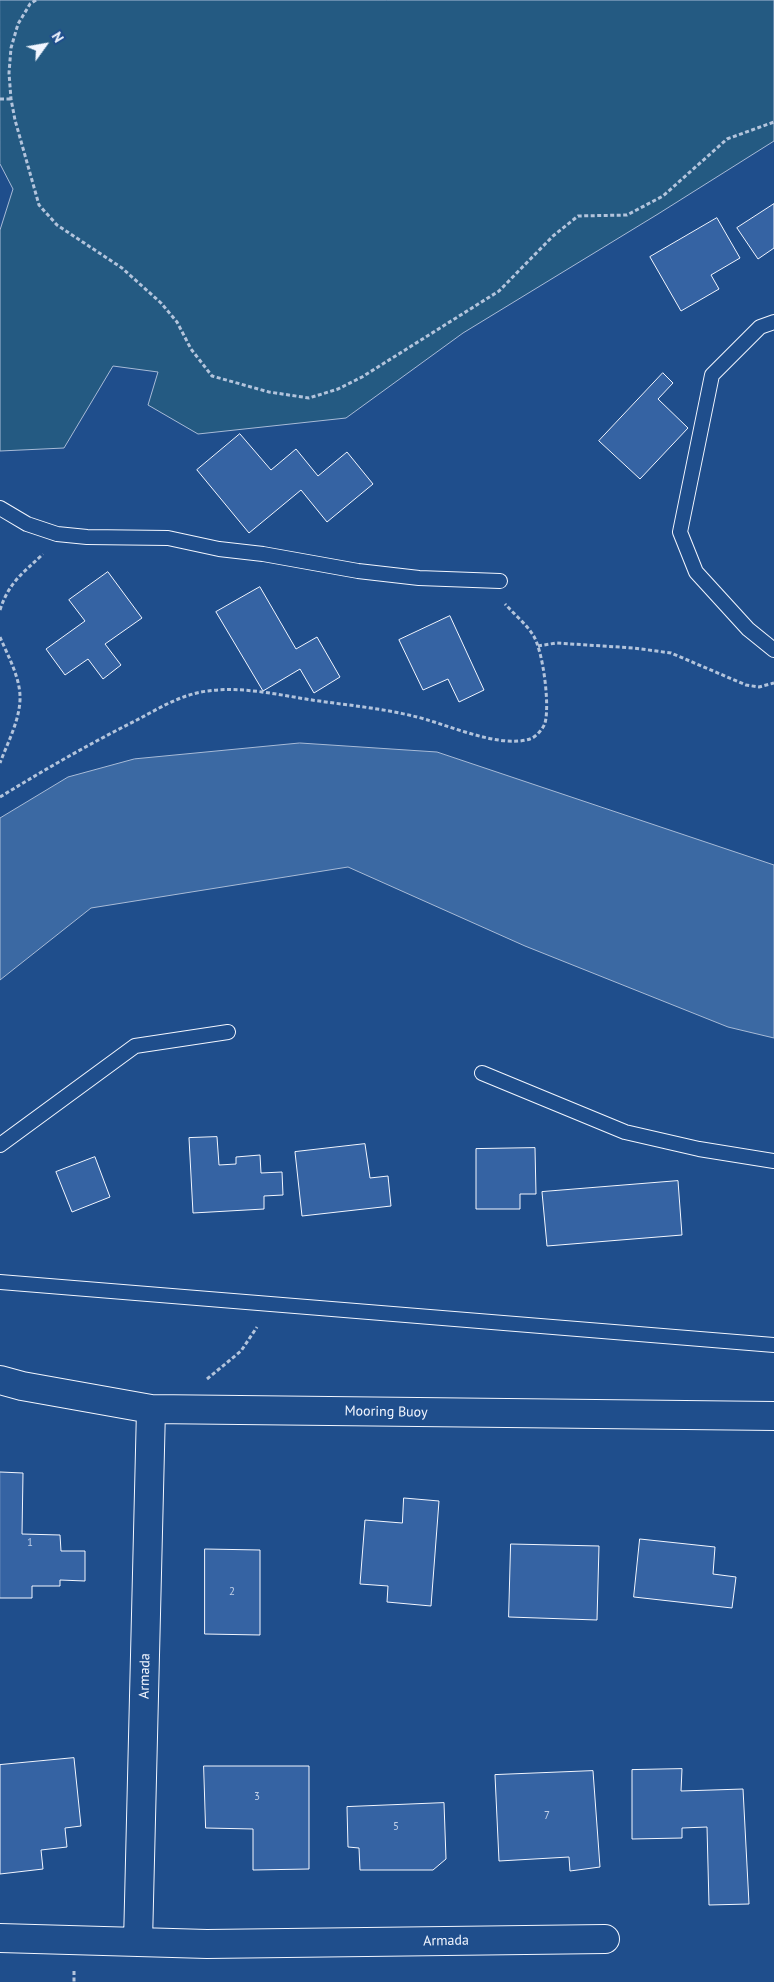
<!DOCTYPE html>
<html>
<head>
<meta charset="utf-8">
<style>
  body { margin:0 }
  #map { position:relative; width:774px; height:1982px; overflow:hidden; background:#1f4e8c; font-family:"PT Sans",sans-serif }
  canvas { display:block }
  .north { position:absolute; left:20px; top:20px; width:50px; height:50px; -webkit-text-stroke:4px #1f4e8c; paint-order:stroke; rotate:58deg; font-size:14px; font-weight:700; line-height:20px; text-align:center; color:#f2f6ff }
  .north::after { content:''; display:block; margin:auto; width:18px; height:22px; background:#f2f6ff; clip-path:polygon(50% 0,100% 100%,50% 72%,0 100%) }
</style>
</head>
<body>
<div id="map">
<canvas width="774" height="1982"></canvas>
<div class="north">N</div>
</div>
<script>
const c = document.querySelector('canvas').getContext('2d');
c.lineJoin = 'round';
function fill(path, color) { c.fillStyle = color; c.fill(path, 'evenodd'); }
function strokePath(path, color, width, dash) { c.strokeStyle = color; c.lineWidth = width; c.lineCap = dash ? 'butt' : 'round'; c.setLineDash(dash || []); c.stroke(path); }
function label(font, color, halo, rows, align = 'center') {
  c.font = font + ' "PT Sans",sans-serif'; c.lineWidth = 4; c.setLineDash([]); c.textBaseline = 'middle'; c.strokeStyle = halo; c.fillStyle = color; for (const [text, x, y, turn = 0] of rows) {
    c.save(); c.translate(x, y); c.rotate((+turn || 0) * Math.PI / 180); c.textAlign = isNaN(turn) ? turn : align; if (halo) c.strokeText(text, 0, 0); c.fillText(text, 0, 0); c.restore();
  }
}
const green = new Path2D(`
  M0,0h774v141l-116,73 -195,119 -117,85 -148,16 -50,-29 10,-33 -45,-6 -49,82 -64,3v-221l13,-41 -13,-25z`);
fill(green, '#245a82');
strokePath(green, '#a8bbd7', 1);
const water = new Path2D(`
  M300,743l137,9 337,113v173l-46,-11 -203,-81 -177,-79 -257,41 -91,72v-162l68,-41 66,-18z`);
fill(water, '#3b69a3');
strokePath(water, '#a8bbd7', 1);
const building = new Path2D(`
  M774,204v44l-16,11 -21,-31z
  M717,218l23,40 -29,17 8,14 -38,22 -31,-54z
  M663,373l10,10 -15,16 30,29 -48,51 -41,-38z
  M240,434l31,36 25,-21 22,27 29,-24 26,32 -46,38 -26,-32 -52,43 -52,-63z
  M108,572l34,46 -37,26 16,21 -18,14 -15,-20 -23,16 -19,-26 39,-28 -16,-21z
  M260,587l36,62 21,-12 23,40 -26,16 -14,-24 -37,22 -47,-79z
  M450,616l34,74 -25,12 -11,-23 -25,11 -24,-50z
  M217,1137l2,28 17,-1v-7l24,-2 1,18 21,-1 1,23 -19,1v13l-71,4 -4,-75z
  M365,1144l5,34 18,-2 3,30 -89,10 -7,-64z
  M535,1148l1,46h-16v15h-44v-60z
  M95,1157l15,40 -38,15 -16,-40z
  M678,1181l4,54 -135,11 -5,-54z
  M0,1472l23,1 -1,61 38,1 1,16h24v30l-25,-1v6h-28v12h-32z
  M404,1498l35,3 -8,105 -44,-4 1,-16 -28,-2 5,-64 37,3z
  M640,1539l75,8 -2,27 23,3 -4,31 -98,-11z
  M511,1544l88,2 -2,74 -88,-3z
  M205,1549l55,1v85l-55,-1z
  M74,1758l7,68 -16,2 2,19 -26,3 2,19 -43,5v-109z
  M204,1766h105v103l-56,1v-41l-47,-1z
  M682,1769l-1,22 62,-2 6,115 -40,1 -2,-78 -25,1v10l-50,1v-69z
  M593,1771l7,96 -30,4 -1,-14 -70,4 -4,-86z
  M444,1803l2,56 -13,11h-73l-1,-22 -11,-1 -1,-40z`);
fill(building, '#3563a3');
strokePath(building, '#f2f6ff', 1);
const service = new Path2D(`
  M774,322l-14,5 -48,48 -32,157 16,40 52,57 26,21
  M0,508l27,16 30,10 30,3 81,1 51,11 44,5 95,17 61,7 81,3
  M482,1073l143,59 74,17 75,12
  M0,1145l135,-99 93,-14
  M0,1282l774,63`);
const minor = new Path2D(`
  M0,1380l22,6 129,23 623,7
  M0,1938l207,6 398,-5
  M138,1942l13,-533`);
strokePath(service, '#f2f6ff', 16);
strokePath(minor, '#f2f6ff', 30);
strokePath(new Path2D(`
  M36,0l-6,4 -12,20 -7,24 -2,25 2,26 4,21 24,85 18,20 65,43 39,35 16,19 14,27 21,27 57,16 40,6 29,-9 24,-12 137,-86 54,-55 25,-20 49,-1 36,-19 64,-57 47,-17
  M0,99h11
  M0,610c9,-28 23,-37 43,-56
  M0,637c8,19 21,42 20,63 -1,22 -13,44 -20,63
  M538,646l18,-3 78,5 37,5 75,32 13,2 15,-4
  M0,797c44,-27 89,-53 135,-76 23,-12 46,-27 73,-30 34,-5 71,4 104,9 34,5 68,8 101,16 32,7 85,33 117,23 6,-2 13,-10 15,-16 5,-18 -2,-73 -12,-88 -7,-11 -19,-21 -28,-31
  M207,1379l34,-28 16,-24
  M74,1971v11`), '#b3c4dc', 3, [4, 2.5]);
strokePath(service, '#1f4e8c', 14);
strokePath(minor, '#1f4e8c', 28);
label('11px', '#c3d1e8', null, [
  ["1",30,1543],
  ["2",232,1592],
  ["3",257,1797],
  ["7",547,1816],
  ["5",396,1827]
]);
label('14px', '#f2f6ff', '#1f4e8c', [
  ["Mooring Buoy",386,1412,1],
  ["Armada",145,1676,-89],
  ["Armada",446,1941,-1]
]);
</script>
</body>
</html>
